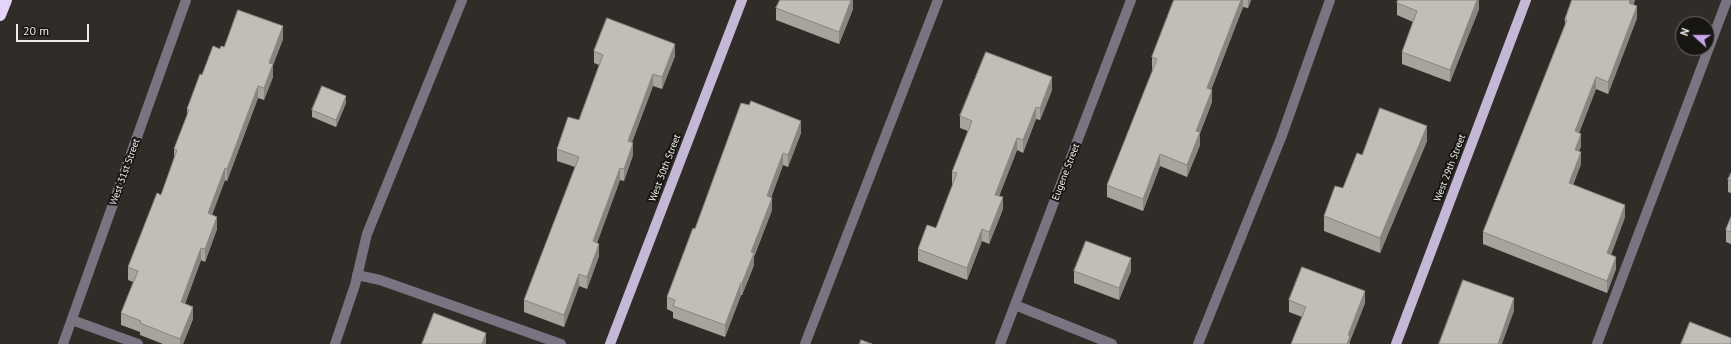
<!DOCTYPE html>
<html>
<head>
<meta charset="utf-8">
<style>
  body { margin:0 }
  #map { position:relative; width:1731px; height:344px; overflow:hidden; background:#302d28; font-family:"PT Sans",sans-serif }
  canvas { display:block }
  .north { position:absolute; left:1675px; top:16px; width:40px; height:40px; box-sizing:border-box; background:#171613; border:1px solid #6d6c68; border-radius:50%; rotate:291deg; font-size:11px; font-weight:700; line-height:16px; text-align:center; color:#eeece8 }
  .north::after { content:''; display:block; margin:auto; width:14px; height:18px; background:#c7a6ef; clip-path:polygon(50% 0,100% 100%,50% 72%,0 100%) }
  .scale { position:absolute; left:16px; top:24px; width:73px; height:18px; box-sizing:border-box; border:2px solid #eeece8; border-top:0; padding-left:5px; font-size:12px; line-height:14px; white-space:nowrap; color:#eeece8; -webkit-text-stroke:3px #171613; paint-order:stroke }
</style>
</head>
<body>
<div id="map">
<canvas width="1731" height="344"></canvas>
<div class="north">N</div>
<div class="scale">20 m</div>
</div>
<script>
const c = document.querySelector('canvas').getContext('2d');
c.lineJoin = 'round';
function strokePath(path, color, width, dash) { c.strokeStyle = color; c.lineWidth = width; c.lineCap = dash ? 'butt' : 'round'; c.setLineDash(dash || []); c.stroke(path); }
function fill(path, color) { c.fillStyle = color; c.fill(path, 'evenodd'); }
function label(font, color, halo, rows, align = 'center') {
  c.font = font + ' "PT Sans",sans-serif'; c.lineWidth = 4; c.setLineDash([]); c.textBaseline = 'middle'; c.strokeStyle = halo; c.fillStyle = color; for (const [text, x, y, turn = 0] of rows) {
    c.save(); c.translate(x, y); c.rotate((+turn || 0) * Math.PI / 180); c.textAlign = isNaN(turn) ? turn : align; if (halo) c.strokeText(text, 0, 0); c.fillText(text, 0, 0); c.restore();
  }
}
strokePath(new Path2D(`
  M357,275l23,5 181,64
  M1015,305l97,39
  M72,320l66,24
  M63,344l123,-344
  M335,344l20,-59 12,-51 95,-234
  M805,344l133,-344
  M1000,344l131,-344
  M1198,344l83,-206 49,-138
  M1597,344l130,-344`), '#797382', 10);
strokePath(new Path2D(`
  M610,344l132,-344
  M1396,344l130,-344`), '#c5b8d7', 10);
strokePath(new Path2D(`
  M0,15l6,-15`), '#e3d4f8', 12);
fill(new Path2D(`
  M853,0v9l-14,35 -63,-24v-12z
  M1174,0h77l-3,8 -5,-1 -32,83 1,12 -12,31v12l-13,32 -27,-11 -17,45 -36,-14v-12l46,-115 -1,-1v-12z
  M1572,0h63l-2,5 4,13 -29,76 -12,-5 -17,44 2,13 -2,5 2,13 -8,21 52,32 -14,38 5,14 -9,24 -124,-49v-12l82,-207v-5z
  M1479,2v7l-29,73 -48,-18v-12l11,-30 -16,-7v-12z
  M283,39l-10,26v12l-9,23 -6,-2 -31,83 -2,-1 -13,35 5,14 -12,33 -4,-2 -16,44 8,15 -10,25h-20l-23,-9v-3l-19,-7v-12l12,-31 -5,-2v-13l33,-72 13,-36v-10l13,-33v-7l15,-34 18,-26 4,-2z
  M594,51l81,5 -13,33 -9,-3 -21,56 1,13 -9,26 -4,-1 -23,63 2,13 -12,33 -8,-3 -15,41 -40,-15v-12l51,-133 -18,-6v-12l22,-29 20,-55 -5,-2z
  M1052,90l-12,30 -4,-1 -13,34 -6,-3 -18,46 4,13 -14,35 -7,-3 -15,39 -49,-19v-12l18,-21 17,-44h-1v-12l16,-41 -8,-3v-12z
  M346,103l-10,24 -24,-10v-7z
  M749,105l52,28 -13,34 -5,-2 -12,33 1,12 -18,47v8l-12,30h-1l-16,42 -52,-19v-6l-6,-3v-12l28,-68z
  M1427,141l-47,112 -56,-22v-15l19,-28 19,-33z
  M1731,173v20l-3,-1v-12z
  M1731,217v27l-5,-2v-12z
  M1074,271h57l-12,29 -45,-17z
  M1289,300l76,3 -15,38v3l-48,-27 -13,-5z`), '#a7a39d');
fill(new Path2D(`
  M851,0h2v9l-14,35v-12z
  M1241,0h2v7l-36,93v-12z
  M1248,0h3l-3,8z
  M1476,0h3v9l-29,73v-12z
  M1630,0h5l-6,15v-12z
  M1637,6v12l-29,76v-12z
  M283,26v13l-10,26v12l-9,23v-12l5,-25z
  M675,44v12l-13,33v-12z
  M653,74v12l-25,67v-12z
  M1052,77v13l-12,30v-12z
  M1596,77v12l-21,54v-12z
  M258,86v12l-31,83v-12z
  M1212,90v12l-12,31v12l-13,32v-12l9,-34z
  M346,96v7l-10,24v-7z
  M1036,107v12l-13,34v-13z
  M801,121v12l-13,34v-12z
  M1427,126v15l-47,112v-15z
  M1581,134v12l-6,16v-12z
  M1017,138v12l-22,57v-12z
  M633,143v12l-9,26v-12z
  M1581,152v12l-12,31v-12z
  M783,153v12l-16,43v-12z
  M1160,154v12l-17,45v-12z
  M225,168v12l-17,45v-12z
  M620,168v12l-27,74v-13z
  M1003,197v12l-14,35v-12z
  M772,198v12l-18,47v8l-12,30v-12l9,-31z
  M1625,205v12l-18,48v-12z
  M217,217v12l-12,33v-13z
  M982,229v12l-15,39v-12z
  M599,244v12l-12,33v-12z
  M201,248v12l-20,54v-12z
  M1616,257v12l-9,24v-12z
  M1131,258v13l-12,29v-12z
  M579,274v12l-15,41v-12z
  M741,283v12l-16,42v-12z
  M1365,291v12l-15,38v3h-3l1,-9z
  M1514,298v13l-12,33h-4z
  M193,307v12l-10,25h-3v-5z
  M486,333v11h-4z`), '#888580');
const building = new Path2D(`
  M780,0h71l-12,32 -63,-24z
  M1174,0h67l-34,88 5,2 -16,41 4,1 -13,33 -27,-11 -17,45 -36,-14 50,-126 -5,-2z
  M1398,0h79l-27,70 -48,-18 15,-41 -20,-8z
  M1572,0h58l-1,3 8,3 -29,76 -12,-5 -21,54 6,3 -6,16 6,2 -12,31 56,22 -18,48 9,4 -9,24 -124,-49 84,-212h-2z
  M238,10l45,16 -14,37 4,1 -9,24 -6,-2 -31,83 -2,-1 -17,45 9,4 -12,32 -4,-1 -20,54 12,5 -13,32 -40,-16 1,-2 -20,-8 17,-42 -10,-4 29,-74 4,2 16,-45 -3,-1 15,-39 -2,-1 13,-35 2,1 11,-29 7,3 1,-3 3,1z
  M607,18l68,26 -13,33 -9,-3 -25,67 5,2 -9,26 -4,-1 -27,73 6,3 -12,33 -8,-3 -15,41 -40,-15 55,-143 -22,-8 11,-32 11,3 24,-65 -9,-4z
  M986,52l66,25 -12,31 -4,-1 -13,33 -6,-2 -22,57 8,2 -14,35 -7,-3 -15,39 -49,-19 9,-24 9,3 21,-55 -5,-1 20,-51 -12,-5z
  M322,86l24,10 -10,24 -24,-10z
  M751,101l50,20 -13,34 -5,-2 -16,43 5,2 -21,54 3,1 -12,30h-1l-16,42 -52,-19 2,-6 -8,-3 26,-69 2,1 46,-126 8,2z
  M1380,108l47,18 -47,112 -56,-22 11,-30 8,2 14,-35 5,2z
  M1731,173v8l-3,-1z
  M1731,217v15l-5,-2z
  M1086,241l45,17 -12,30 -45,-17z
  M1302,267l63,24 -17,44 2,1 -3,8h-56l15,-37 -17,-7z
  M1463,280l51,18 -16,46h-59z
  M434,313l52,20 -4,11h-60z
  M1690,322l41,16v6h-50z
  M861,340l11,4h-12z`);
fill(building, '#c2beb7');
strokePath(building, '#888580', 1);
label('10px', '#eeece8', '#171613', [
  ["West 30th Street",665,168,-69],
  ["West 29th Street",1450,168,-69],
  ["West 31st Street",125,172,-70],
  ["Eugene Street",1066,172,-69]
]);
</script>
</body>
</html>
